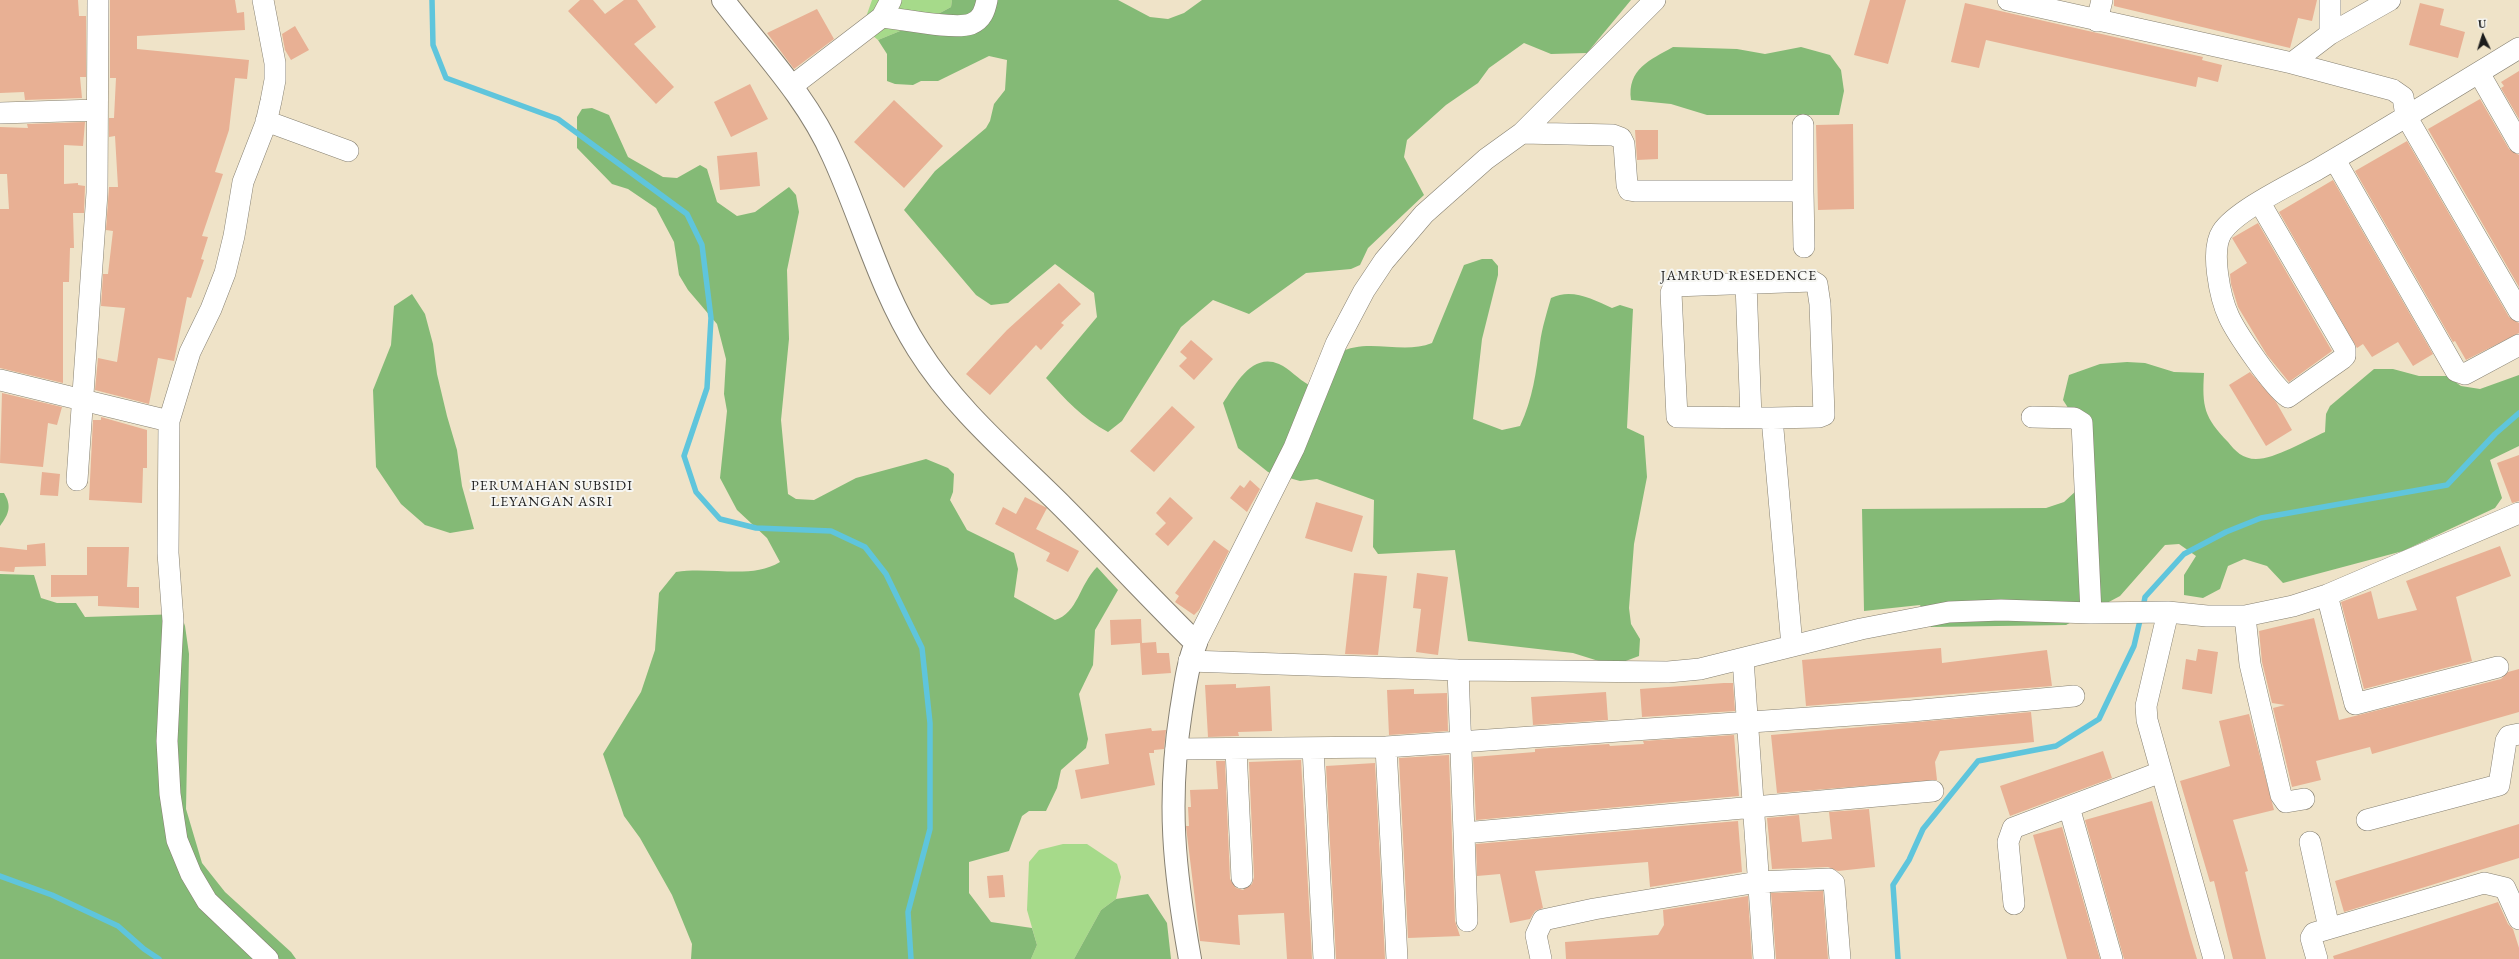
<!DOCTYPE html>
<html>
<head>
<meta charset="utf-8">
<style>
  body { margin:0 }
  #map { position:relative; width:2519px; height:959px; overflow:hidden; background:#efe3c8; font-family:"EB Garamond",serif }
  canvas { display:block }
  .north { position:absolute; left:2463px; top:16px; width:40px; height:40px; -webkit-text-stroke:3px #f6f6f2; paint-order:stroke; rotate:356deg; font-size:11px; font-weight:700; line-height:16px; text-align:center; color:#1c1c1c }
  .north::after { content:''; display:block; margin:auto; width:14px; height:18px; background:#1c1c1c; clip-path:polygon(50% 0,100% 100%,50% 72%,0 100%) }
</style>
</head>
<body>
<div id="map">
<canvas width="2519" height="959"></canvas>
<div class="north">U</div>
</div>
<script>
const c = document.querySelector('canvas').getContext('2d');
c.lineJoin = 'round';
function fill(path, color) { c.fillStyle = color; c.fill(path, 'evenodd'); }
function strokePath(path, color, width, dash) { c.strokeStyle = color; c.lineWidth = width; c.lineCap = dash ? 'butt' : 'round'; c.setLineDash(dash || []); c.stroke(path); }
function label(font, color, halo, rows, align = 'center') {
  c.font = font + ' "EB Garamond",serif'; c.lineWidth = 4; c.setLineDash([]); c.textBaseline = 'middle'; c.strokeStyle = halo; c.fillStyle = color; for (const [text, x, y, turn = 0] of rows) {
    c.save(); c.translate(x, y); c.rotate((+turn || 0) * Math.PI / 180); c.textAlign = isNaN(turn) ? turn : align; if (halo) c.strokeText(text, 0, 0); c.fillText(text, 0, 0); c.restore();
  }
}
fill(new Path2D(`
  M872,0h80l-1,7 -24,13 -49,20 -11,-9 -1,-14z
  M1063,844h24l30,20 4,13 -5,22 -15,11 -27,49h-43l6,-14 -10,-35 2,-48 10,-12z`), '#a6da8a');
fill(new Path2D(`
  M952,0h166l32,17 18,2 16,-6 18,-13h429l-44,53 -36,1 -27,-11 -35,25 -11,15 -32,22 -39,35 -3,17 20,38 -56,53 -8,17 -9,4 -45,4 -57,41 -36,-14 -32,27 -59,94 -14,11c-25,-13 -43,-33 -62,-54l51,-61 -3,-24 -39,-29 -47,39 -17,2 -15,-10 -72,-85 31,-39 51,-43 4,-7 4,-17 11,-14 2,-30 -18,-4 -51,25h-17l-8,4 -18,-1 -8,-3v-27l-9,-14 49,-20 24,-13z
  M1673,47l64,2 28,5 36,-7 29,8 11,15 3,21 -5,24h-132l-36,-11 -40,-4c-4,-31 19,-40 42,-53z
  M592,108l17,7 19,42 35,20 14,1 23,-13 7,4 10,33 20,14 18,-4 34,-25 7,8 3,17 -12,58 2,69 -8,81 7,74 8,5 18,1 42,-22 70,-19 22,9 6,6 -1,18 -3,8 17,30 47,23 4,16 -4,28 41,23c23,-7 24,-35 42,-53l21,23 -23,40 -2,35 -14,29 9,45 -2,9 -25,22 -4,18 -11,23h-17l-7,5 -13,35 -40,11v31l22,29 41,6 5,17 -6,14h-340l1,-15 -20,-49 -32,-57 -16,-22 -21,-62 38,-62 14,-42 4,-57 17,-21c35,-6 74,8 104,-10l-13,-24 -30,-28 -17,-32 7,-67 -3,-17 2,-35 -9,-35 -29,-34 -9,-15 -5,-33 -18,-34 -28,-19 -16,-5 -35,-36v-31l5,-8z
  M1482,259h10l6,7v9l-16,64 -9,80 29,11 18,-4c13,-28 16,-53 20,-83 2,-15 7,-31 11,-45 21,-10 41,1 61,10l8,-3 13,4 -6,119 17,8 3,41 -13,67 -5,64 2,16 9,15 -1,17 -16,6 -18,1 -32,-10 -105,-12 -13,-91 -77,4 -5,-7 1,-47 -57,-21 -17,2 -32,-9 -30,-24 -15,-45c12,-18 29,-51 56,-39 11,5 19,15 30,21 9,-9 19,-25 30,-32 28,-16 63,2 93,-10l32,-78z
  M412,294l13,20 8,30 4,30 10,42 10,34 5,36 12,43 -24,4 -25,-8 -24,-21 -25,-37 -3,-77 18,-45 3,-39z
  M2127,362l18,1 29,9 30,1c-2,34 0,44 24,69 7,9 15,17 28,17 19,0 51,-19 69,-27l1,-18 4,-8 44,-37h19l26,7h28l14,10 19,3 39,-14v71l-29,14 12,38 -7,10 -92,43 -120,32 -16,-17 -23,-7 -16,7 -8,23 -17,9 -19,-3v-20l12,-19 -17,-12 -14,1 -45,51 -54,29 -135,2 -11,-22 -56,6 -2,-102 184,-1 18,-6 13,-12 4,-62 -18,-28 6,-25 31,-11z
  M0,493h4c8,13 5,21 -4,33z
  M0,574l34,1 7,23 16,5h19l9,14 96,-3 4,12 4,28 -3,155 16,54 23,29 66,60 5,7h-296z
  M1148,894l19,29 4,36h-97l27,-49 15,-11z`), '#84ba76');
strokePath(new Path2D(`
  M432,0l1,45 13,33 112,41 129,95 15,31 9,73 -4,70 -23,68 12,36 24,27 36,9 75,3 34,16 21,27 36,74 8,75v106l-22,83 3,47
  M2143,608l2,-11 39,-43 42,-22 35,-14 186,-33 48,-51 24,-21
  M0,876l52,19 66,31 26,23 15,10
  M1898,959l-5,-74 16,-25 14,-31 55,-68 78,-15 43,-27 35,-73 7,-30`), '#5fc5dc', 5.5);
fill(new Path2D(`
  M0,0h78l1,16h7v61h-6l2,21 -57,2 -1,-8 -24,1z
  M110,0h125l2,13 7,-1 1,18 -108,6v13l112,11 -2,19 -12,-1 -6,52 -14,42 8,2 -21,62 6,1 -7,22 3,1 -13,38 -4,-1 -13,64 -16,-3 -9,46 -54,-14 3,-32 19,4 8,-54 -24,-2 2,-32h5l5,-43 -7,-1 3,-43h9l-3,-51 -6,1v-19h5l2,-40h-6z
  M580,0h13l12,14 19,-14h13l19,27 -22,17 40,43 -18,17 -88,-93z
  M1870,0h36l-18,64 -34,-9z
  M2114,0h203l-5,21 -14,-3 -8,30 -176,-42z
  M1965,3l238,54 -1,3 20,5 -4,17 -20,-5 -2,10 -210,-47 -7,28 -28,-6z
  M2420,3l24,6 -4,16 25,7 -7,26 -49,-13z
  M817,9l17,30 -40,30 -27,-36z
  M295,26l14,24 -18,10 -6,-10 -3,-16z
  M2519,71v48l-18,-31 3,-2 -3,-4z
  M750,84l18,35 -37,18 -17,-35z
  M2480,99l29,50 10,6v132l-91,-158z
  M894,100l49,46 -39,42 -50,-46z
  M85,122l-2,24 -19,-1v39l14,-1v2l7,1 -1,27h-11l1,35h-4l-1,34h-6v101l-63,-15v-159h9l-2,-35h-7v-47l28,1 -1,-4z
  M1853,124l1,85 -36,1 -2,-85z
  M1635,130h23v29l-21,1z
  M2407,141l102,176 10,6v10l-53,27 -11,-19 -2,1 -98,-171z
  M757,152l3,34 -40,4 -3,-34z
  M2333,180l100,174 -20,12 -15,-24 -26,15 -9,-13 -6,4 -78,-136z
  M2258,223l74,128 -43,31 -22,-27 -29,-48 -7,-23 -1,-10 17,-11 -15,-25z
  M1059,283l22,21 -20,19 3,2 -23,25 -5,-5 -46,50 -24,-21 41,-44z
  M1191,340l22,19 -19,21 -15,-14 8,-8 -7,-6z
  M2250,372l26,30 16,28 -26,16 -37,-61z
  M2,393l60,14 -5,18 -9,-2 -5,44 -43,-4z
  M1172,406l23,21 -41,45 -24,-21z
  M101,417l46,13v38h-4l-1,35 -53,-3 4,-80h8z
  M2519,455v46l-7,2 -15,-40z
  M42,472l18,2 -2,22 -18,-1z
  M1250,480l10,9 -13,23 -17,-14 10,-13 4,3z
  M1025,497l22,11 -11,21 43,22 -11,21 -22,-11 4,-8 -55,-29 8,-17 13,7z
  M1170,497l23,21 -25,28 -13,-12 11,-11 -10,-10z
  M1316,502l47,14 -11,36 -47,-14z
  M1214,540l15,11 -30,59 -5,5 -19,-13 4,-6 -4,-3z
  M45,543l1,23 -31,1 -1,5 -14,-1v-24l27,3v-5z
  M2500,546l11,30 -55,21 16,64 -108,28 -23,-87 30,-11 7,28 39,-9 -11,-29z
  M87,547h42l-2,40h12v21l-41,-2v-10l-47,1v-22h36z
  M1354,573l33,3 -9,79 -33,-1z
  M1417,573l31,4 -10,78 -22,-3 5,-43 -8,-1z
  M2314,618l25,102 162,-41 7,-7 11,-3v43l-147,42 -2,-7 -54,14 5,19 -29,7 -19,-79 12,-3 -13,-2 -10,-41 -3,-31z
  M1141,619l1,24 14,-1 1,11h12l2,20 -29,2 -2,-32 -29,2 -1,-25z
  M1941,648l1,15 105,-13 5,36 -246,20 -4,-46z
  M2198,649l20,3 -6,42 -30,-5 4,-30 10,2z
  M1724,683h9l2,28 -93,6 -2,-28z
  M1236,684v4l34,-2 2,45 -34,1 1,4 -31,1 -3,-52z
  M1414,689v5l33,-1 1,38 -59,4 -2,-45z
  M1606,692l2,28 -75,5 -2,-28z
  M2031,712l3,30 -94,9 -5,11 2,18 -160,13 -6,-58z
  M2249,714l25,96 -41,10 15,51 -3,1 21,87h-33l-19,-78 -4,1 -30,-101 50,-15 -11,-45z
  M1151,728l1,3 14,-1 -2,19 -10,1v3h-5l6,32 -74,14 -6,-29 34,-6 -4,-30z
  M1734,735l5,61 -263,24 -3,-63 62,-5v-3l74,-5 1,2 34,-2 -1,-3z
  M2103,751l9,27 -102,38 -10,-30z
  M1449,755l6,166 5,15 -52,2 -9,-180z
  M1301,760l11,199h-25l-3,-46 -46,2 2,30 -40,-4 -13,-106 -1,-9h3l-1,-19h3l-1,-17 28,-1 -2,-28h9l5,118 6,9 7,2 9,-6 2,-7 -5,-115z
  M1375,763l10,196h-49l-10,-193z
  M2152,801l38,135 7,23h-73l-39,-139z
  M1869,809l6,58 -37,4 -10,-4 -56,2 -5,-51 32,-3 3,27 30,-3 -3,-27z
  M1738,821l4,51 -92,15 -2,-25 -113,9 8,37 -8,3 -5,8 -20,4 -10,-49 -23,2 -1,-32z
  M2519,824v34l-175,54 -9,-31z
  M2062,827l38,132h-33l-34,-124z
  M1003,875l2,22 -16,1 -2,-22z
  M1823,891l5,68h-52l-5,-66z
  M1748,896l4,63h-186l-1,-17 93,-7 6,-10 -1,-15z
  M2498,902l10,22 5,5 6,19v11h-185l-1,-3z`), '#e8b094');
const street = new Path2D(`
  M263,0l12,63v17l-4,21 -5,22 -23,59 -9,54 -9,37 -14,36 -21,43 -21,69 -1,132 5,68 -6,120 3,53 7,46 14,34 16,27 61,58
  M2008,0l284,63 101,27 10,7 3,19 113,195
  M2330,0v34
  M882,17c20,2 72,13 89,7 11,-4 14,-14 16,-24
  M2097,21l5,-21
  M2292,63l38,-29 60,-34
  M2479,73l40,70
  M792,86l90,-69 9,-17
  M0,113l97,-3
  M266,121l82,30
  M1522,133l91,2 8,3 3,6 3,41 2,5 6,1h168v-66
  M2335,160l121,211 9,3 54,-29
  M1803,191l1,56
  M2260,203l85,146v7l-3,3 -54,38c-15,-10 -51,-63 -59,-80 -9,-19 -19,-67 -7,-85 14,-22 72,-49 96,-63 67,-39 134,-80 201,-121
  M1746,283l5,135
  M0,380l169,41
  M2032,417l42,1 8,5 9,190
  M1772,418l47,-1 5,-2 -4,-111 -3,-20 -5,-3 -138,5 -3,7 6,124 95,1 20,228
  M77,480l20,-287 1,-193
  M2327,595l28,109 143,-37
  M2168,612l-22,94 1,14 67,239
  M2245,616l5,48 31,131 5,7 18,-3
  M1196,643l98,-195 42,-104 28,-53 20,-30 40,-47 62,-55 36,-26 133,-133
  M1743,659l21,300
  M1189,661l269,9 210,2 32,-3 161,-40 88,-17 52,-2 90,3 77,-1 39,4h38l48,-10 34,-11 192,-82
  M1458,670l6,163 469,-42
  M1386,747l11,212
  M1313,748l11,211
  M1176,749l210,-2 525,-36 163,-15
  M1236,749l6,129
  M2069,807l43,152
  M2367,820l132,-35 7,-44 3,-5 10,-2
  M1464,833l3,88
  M2310,842l19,86
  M2014,904l-6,-62 5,-14 148,-56
  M1541,959l-5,-24 7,-15 51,-11 164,-27 71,-3 5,4 6,76
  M2317,959l-6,-21 3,-5 170,-50 21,5 14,31`);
const secondary = new Path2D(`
  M723,0c39,51 84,97 110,156 29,63 47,133 85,193 38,61 95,108 145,158 45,45 88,92 133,136 -9,22 -11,45 -15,68 -14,91 -7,159 9,248`);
strokePath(street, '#868072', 22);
strokePath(secondary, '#868072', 24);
strokePath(street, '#fff', 21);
strokePath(secondary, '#fff', 22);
c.letterSpacing = '1px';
label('14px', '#1c1c1c', '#f6f6f2', [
  ["JAMRUD RESEDENCE",1739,276],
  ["PERUMAHAN SUBSIDI",552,486],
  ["LEYANGAN ASRI",552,502]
]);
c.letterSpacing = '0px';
</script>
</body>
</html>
